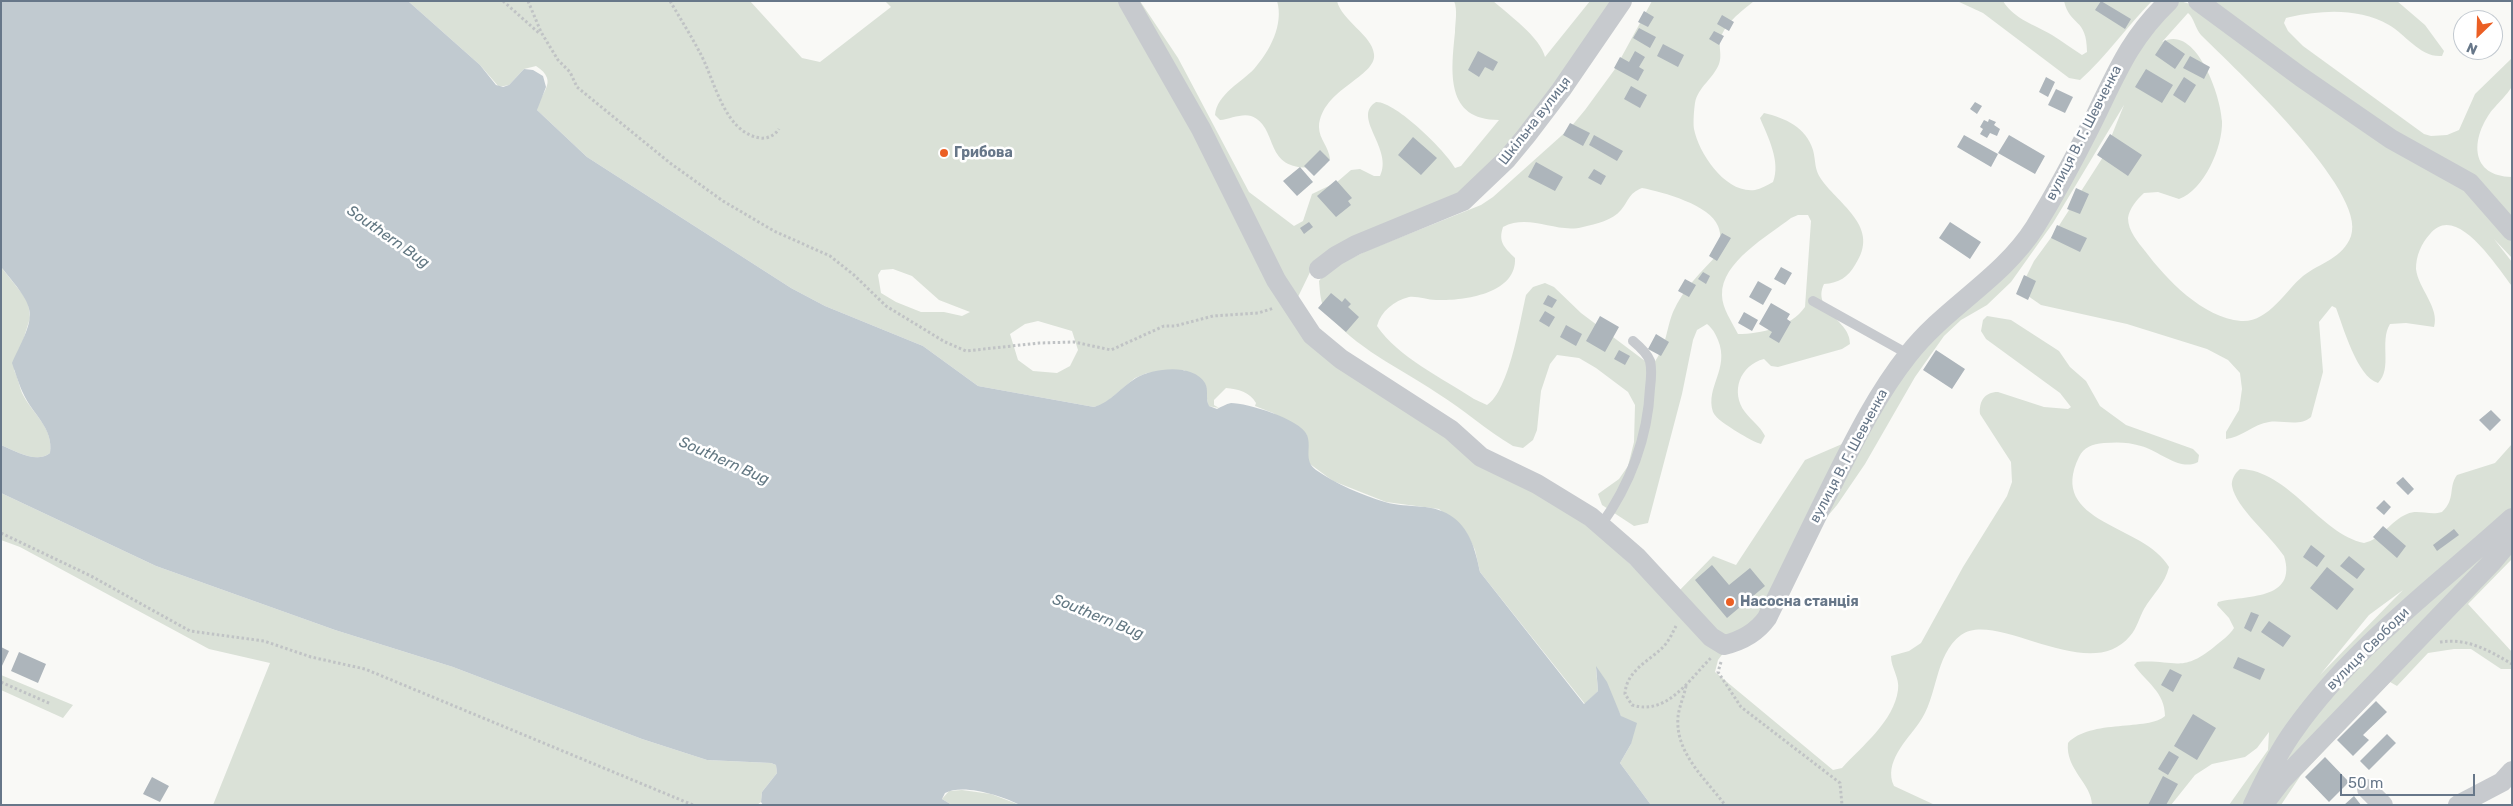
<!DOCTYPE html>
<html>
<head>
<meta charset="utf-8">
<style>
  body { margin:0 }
  #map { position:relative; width:2513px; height:806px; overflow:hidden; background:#f9f9f6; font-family:Rubik,sans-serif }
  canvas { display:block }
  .frame { position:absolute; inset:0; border:2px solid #677789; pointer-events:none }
  .north { position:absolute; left:2453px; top:10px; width:50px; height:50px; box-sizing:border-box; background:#fff; border:1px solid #c2c9d0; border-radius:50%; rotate:204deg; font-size:14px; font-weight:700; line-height:20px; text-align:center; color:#677789 }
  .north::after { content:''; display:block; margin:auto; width:18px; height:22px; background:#eb5f24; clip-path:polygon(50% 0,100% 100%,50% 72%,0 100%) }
  .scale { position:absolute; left:2340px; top:774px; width:135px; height:22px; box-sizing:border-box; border:2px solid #677789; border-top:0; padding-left:6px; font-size:15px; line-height:18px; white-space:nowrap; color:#677789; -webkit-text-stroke:4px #fff; paint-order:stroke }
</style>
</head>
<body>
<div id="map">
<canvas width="2513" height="806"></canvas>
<div class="frame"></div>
<div class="north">N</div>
<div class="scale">50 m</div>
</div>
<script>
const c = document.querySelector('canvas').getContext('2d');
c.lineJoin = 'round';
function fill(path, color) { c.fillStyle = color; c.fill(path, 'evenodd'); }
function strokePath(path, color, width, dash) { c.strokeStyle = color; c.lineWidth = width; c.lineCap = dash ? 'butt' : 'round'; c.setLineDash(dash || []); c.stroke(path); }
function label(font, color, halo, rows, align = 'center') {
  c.font = font + ' Rubik,sans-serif'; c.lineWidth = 5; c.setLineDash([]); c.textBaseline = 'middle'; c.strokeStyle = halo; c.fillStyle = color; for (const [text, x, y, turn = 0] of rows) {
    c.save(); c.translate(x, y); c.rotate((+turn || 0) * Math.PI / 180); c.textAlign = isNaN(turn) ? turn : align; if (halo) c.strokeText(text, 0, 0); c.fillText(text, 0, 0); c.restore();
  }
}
fill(new Path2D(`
  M408,1h342l52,57 18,4 71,-55 -6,-6h235l192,338 254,165 158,148 -6,8 -3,12 118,98 9,-2c20,-22 52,-47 56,-78 2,-12 -7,-22 -7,-34l18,-5 12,-8 42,-76 44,-71 5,-14 -1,-20 -31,-48c-1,-12 4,-22 18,-22l46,15 24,2 3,-2 -11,-14 -74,-54 -5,-8 2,-11 4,-4 24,4 48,31 11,16 16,14 14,25 26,19 67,24 6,6 -1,7c-18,10 -40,-12 -57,-16 -12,-4 -24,-4 -37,-3 -12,1 -20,4 -25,14 -33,67 66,67 90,110 -4,17 -16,27 -25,42 -5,9 -7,19 -14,27 -41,50 -133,-27 -169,-1 -27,20 -23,63 -42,88 -12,17 -36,40 -25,63l41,19h-284l-31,-42 11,-19 -10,-28 -25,-48 2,23 -13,13 -105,-132 -5,-22 -9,-18 -27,-23 -53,-7 -53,-21 -23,-17 -3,-6v-23l-34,-22 -18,-7 1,-3c-6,-11 -18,-14 -30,-15l-12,12v5l5,3 -11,-2 -3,-22 -21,-14 -37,3 -12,5 -31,26 -10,3 -116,-21 -55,-40 -98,-40 -34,-18 -204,-131 -50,-47c1,-16 24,-28 -1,-44l-12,3 -15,16 -10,2 -19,-22zM893,269l19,7 27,24 31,12 -8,4 -18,-4h-23l-25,-10 -15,-9 -3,-18 3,-5zM1038,321l34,10 6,19 -8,16 -13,7 -24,-2 -15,-11 -8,-26 15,-10z
  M1133,1h7l38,57 71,134 45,34 9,-5 9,-27 25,-12 14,-12 9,-1 14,7h6c14,-27 -29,-59 -4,-74 19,-1 70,49 79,66l6,-2 38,-46c-54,0 -48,-48 -44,-88 0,-9 3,-22 -1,-31h39c15,13 48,37 52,56l45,-56h22l-67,101 -49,57 -42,38 -139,65 -18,37z
  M1277,1h60c5,20 35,34 37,53 3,23 -53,35 -55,73 0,12 10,20 11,32l-6,7c-65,11 -42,-38 -73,-50 -9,-3 -21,3 -31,4l-5,-5c2,-21 27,-33 39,-46 16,-18 30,-45 23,-68z
  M1652,1h102c-12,10 -32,24 -34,41 -1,7 2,14 -1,22 -6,15 -21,23 -24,39 -1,7 -2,19 -1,26 5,25 32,65 61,61 6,-1 12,-5 18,-8 8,-20 -5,-45 -13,-64l4,-5c21,5 42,14 49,37 3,11 1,19 8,29 19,27 60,48 34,86 -7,12 -16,18 -31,19 -13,27 27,36 26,60l-8,5 -64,18 -7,-1 -7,-7c-24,6 -34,33 -19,53 7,9 15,14 20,24l-4,8c-10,-3 -18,-9 -27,-14 -7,-5 -18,-11 -21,-18 -8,-25 17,-43 5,-72 -3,-7 -5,-11 -11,-16l-10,6 -4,10 -11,54 -34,129 -14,3 -32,-21 -4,-11 21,-15 9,-13 6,-24 1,-37 -7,-13 -32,-24 -17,-10 -22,-3 -7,9 -9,27 -4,39 -4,10 -10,8 -10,-2c-27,-16 -50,-37 -76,-53 -37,-25 -83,-45 -111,-82 -6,-8 -6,-20 -7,-30l7,-10 40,-20 115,-46 12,-8 77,-69 15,-18 30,-41zM1642,188c21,4 68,17 76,38 4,9 2,20 0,28 -17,18 -35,35 -45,58 -8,21 -5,30 -19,51l-9,-2 -64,-48 -27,-26 -9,-4 -12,4 -7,8c-6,26 -17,96 -39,110l-13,-6c-32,-21 -76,-42 -97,-73 4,-15 17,-25 32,-29 9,-1 18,3 27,3 27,1 81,-6 79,-42 -11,-11 -17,-16 -12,-31 27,-14 53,7 80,0 13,-3 30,-7 38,-17 9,-11 7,-16 21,-22zM1798,215h10l3,6 -6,86c-14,20 -44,27 -67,27 -6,-12 -16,-26 -16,-39 -1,-33 46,-59 69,-77z
  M1957,1h46c12,19 31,23 49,34 10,6 19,13 30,20l5,-3c0,-35 -17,-25 -23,-51h88c-25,25 -46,56 -72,79l-11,-2 -86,-65z
  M2180,1l17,5 261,176 54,58v18l-18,-19 18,23v24c-15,-19 -56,-85 -82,-52 -9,10 -14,22 -14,35 2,19 24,39 18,58l-28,-4 -16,1c-11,18 3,44 -12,59 -21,-6 -35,-57 -42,-75l-4,-2 -13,16 4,50 -12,45c-11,10 -28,3 -42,5 -15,2 -29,16 -43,17v-7l13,-22 3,-21 -2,-16 -12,-13 -21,-11 -80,-25 -86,-19 -13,-9 -5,-13 11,-22 19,-26 50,-78 21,-52 -71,118 -42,59 -24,23 -26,15 -17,16 -29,41 -50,87 -28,41 -26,31 90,-167 90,-83 127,-205 52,-75zM2188,13c6,5 7,15 13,22 32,32 167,156 150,201 -8,22 -31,27 -48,40 -18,15 -35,47 -62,45 -38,-3 -75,-42 -96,-70 -7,-9 -17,-20 -17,-33 1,-9 9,-19 16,-25l14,-1 21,7c25,-9 44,-52 43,-78 -1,-25 -26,-98 -60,-79z
  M2207,1h190l28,24 19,26 -2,5c-21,2 -37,-22 -53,-31 -30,-17 -66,-15 -99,-8l-4,1 -2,5 4,8 15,15 121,88 7,2 16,-1 12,-5 16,-36 37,-36c0,9 1,20 0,28 -2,6 -17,20 -22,27 -19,27 -20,63 22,64v51l-18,-23z
  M1,267l27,34 2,17 -16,52c4,8 5,15 8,23 10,21 32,34 28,60 -13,11 -35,-2 -49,-8z
  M1849,441l-94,186 -36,10 -42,-44 36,-37 23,9 69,-105z
  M2512,444v67l-182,179 182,-166v35l-44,45 44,48v17h-11l-30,-20h-17l-26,4 -31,33 -7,-4 -89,93 -20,30h-52l39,-55 1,-18 -12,16 -12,9 -33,7 -17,11 -24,30h-79c0,-21 -27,-36 -24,-62 22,-24 81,-12 97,-27 0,-24 -19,-34 -31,-51l3,-3c37,-3 44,12 77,-15 7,-6 16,-12 20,-19l-5,-10 -12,-13 1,-3c27,-7 80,-1 66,-46 -13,-20 -48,-48 -52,-70 -1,-6 3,-13 8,-17 49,1 80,65 124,74 18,-4 26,-22 43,-29 11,-5 23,2 35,-2 14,-13 6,-25 15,-37l38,-12zM2403,590l-10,10 -73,75 49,-60z
  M1,493l155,73 179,64 118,37 189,72 65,21 64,3 5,2 1,8 -15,19 -1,10 -4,3h-544l57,-142 -61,-14 -189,-102 -19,-7z
  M1,675l72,30 -10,13 -62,-28z
  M962,790l29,4 29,11h-68l-10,-6 7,-8z`), '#dae1d7');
fill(new Path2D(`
  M1,1h407l72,64 16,20 7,2 6,-2 15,-16 9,1 10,6 3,11 -9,23 50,47 204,131 34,18 98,40 55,40 116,21c17,-5 27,-20 42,-29 17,-10 57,-15 69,5 4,7 0,16 4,23l8,3c4,-2 9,-5 14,-6 16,0 69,16 76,32 5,13 -4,25 9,35 20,14 46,25 69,32 24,7 49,0 69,16 17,13 22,35 26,54l104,132 14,-13 -2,-25 11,16 14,34 16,7 -6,21 -11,19 31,42h-631c-17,-9 -57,-22 -75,-12l-3,6 10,6h-189l-2,-3 1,-10 15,-19 -1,-8 -5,-2 -64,-3 -65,-21 -189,-72 -118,-37 -179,-64 -155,-73v-48c14,6 36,19 49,8 4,-25 -18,-39 -27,-60 -3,-6 -9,-24 -11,-30 25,-52 26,-51 -11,-96z`), '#c1cad0');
fill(new Path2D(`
  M2101,1l30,18 -6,10 -30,-19z
  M1644,11l10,6 -6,10 -10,-5z
  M1722,15l12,7 -5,9 -12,-7z
  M1639,28l17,9 -6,11 -17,-10z
  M1714,31l10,5 -5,9 -10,-6z
  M2165,40l20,14 -10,15 -20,-14z
  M1663,44l21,11 -6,12 -21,-11z
  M1478,51l20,11 -5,9 -8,-4 -6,10 -11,-7z
  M1635,51l10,6 -6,10 5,3 -6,11 -24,-13 6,-11 9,5z
  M2190,56l20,11 -6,12 -21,-11z
  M2146,69l27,16 -11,18 -27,-16z
  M2046,77l9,5 -7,15 -9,-5z
  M2184,77l12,8 -11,18 -12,-8z
  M1631,86l16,9 -7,13 -16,-9z
  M2056,89l17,8 -8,16 -17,-8z
  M1975,102l7,4 -5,8 -7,-5z
  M1989,119l7,3 -2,3 6,4 -3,7 -7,-3 -3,5 -7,-4 3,-5 -3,-2 4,-7 4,2z
  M1570,123l20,10 -7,13 -20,-11z
  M2110,134l32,21 -14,21 -31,-21z
  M1594,135l29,16 -6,10 -28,-16z
  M1964,135l34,19 -7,13 -34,-20z
  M2009,135l36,21 -10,18 -37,-21z
  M1413,137l24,21 -16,17 -23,-20z
  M1320,150l10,10 -16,16 -10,-10z
  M1536,162l27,15 -8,14 -27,-14z
  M1300,167l13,15 -16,14 -14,-15z
  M1594,169l12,7 -5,9 -13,-7z
  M1336,180l16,18 -4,3 3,4 -15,12 -19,-21z
  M2076,188l13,6 -9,20 -13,-5z
  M1309,222l4,5 -9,7 -4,-6z
  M1950,222l31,20 -11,17 -31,-21z
  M2057,225l30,13 -7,14 -29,-14z
  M1722,233l9,5 -14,23 -8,-5z
  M1781,267l11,6 -7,12 -11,-6z
  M1703,272l7,4 -4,8 -8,-5z
  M2024,275l12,6 -8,19 -12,-6z
  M1685,279l11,6 -7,12 -11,-6z
  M1758,281l14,8 -9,16 -14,-8z
  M1331,293l11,9 3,-4 6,6 -3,3 11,10 -13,15 -28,-24z
  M1548,295l9,5 -5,8 -9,-4z
  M1771,303l19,11 -3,5 4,3 -12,21 -10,-6 3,-5 -13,-8z
  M1545,311l10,6 -6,10 -10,-6z
  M1744,312l14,8 -6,11 -14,-8z
  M1600,316l19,11 -14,25 -19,-11z
  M1566,325l16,9 -6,12 -16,-9z
  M1656,334l13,8 -8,14 -13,-7z
  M1619,350l11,6 -5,9 -11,-6z
  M1936,350l29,19 -13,20 -29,-19z
  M2491,410l10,10 -11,11 -11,-11z
  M2403,477l11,12 -6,6 -12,-12z
  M2384,500l7,7 -7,8 -8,-7z
  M2383,526l23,20 -9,12 -24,-21z
  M2454,529l5,6 -22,16 -4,-6z
  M2311,545l14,11 -8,11 -14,-10z
  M2349,556l16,13 -8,10 -17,-13z
  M1712,565l17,20 21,-17 15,18 -38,32 -32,-38z
  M2327,567l27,22 -17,21 -27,-22z
  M2251,612l8,3 -8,17 -7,-4z
  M2269,621l22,15 -8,11 -22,-15z
  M1,647l8,4 -8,17z
  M19,652l27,12 -8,19 -27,-12z
  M2238,657l27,12 -5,11 -27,-12z
  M2170,669l12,6 -9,17 -12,-7z
  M2376,701l11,11 -24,23 6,5 -16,16 -16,-16z
  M2193,714l23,14 -19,32 -23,-14z
  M2387,734l9,9 -27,27 -9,-9z
  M2169,751l10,6 -11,18 -10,-6z
  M2325,757l24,25 -20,20 -24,-25z
  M2163,776l15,8 -12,21h-18z
  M152,777l17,9 -9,16 -17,-8z
  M2354,796l7,9h-17z`), '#adb5bb');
strokePath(new Path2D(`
  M503,1l37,33
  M528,1l13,31 17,28 12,12 7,15 17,14 76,62 53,38 51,30 56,25 24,19 32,31 59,36 21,9 73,-8 35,-1 37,8 53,-24h11l38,-10 45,-3 16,-5
  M670,1c10,17 20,33 29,50 16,28 24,81 61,87 8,1 15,-3 19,-9
  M1,533l90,43 99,55 74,10 47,16 54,12 328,136
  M1676,626c-4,8 -8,17 -15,23 -14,13 -35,23 -36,45l7,11c36,11 57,-26 80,-48
  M2440,642c28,-4 48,8 72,22
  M1721,662l-3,10 23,35 99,76 2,22
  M1,682l50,22
  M1686,686c-2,10 -7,21 -8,31 -3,36 27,61 47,88`), '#c0c3c5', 3, [2.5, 2.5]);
strokePath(new Path2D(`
  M1813,301l95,53
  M1601,525c29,-40 47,-88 49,-137 1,-8 2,-19 0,-27 -3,-8 -11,-15 -17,-20`), '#c7cace', 10);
strokePath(new Path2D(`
  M1128,1l73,128 75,151 36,55 29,24 110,71 30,27 56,27 54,33 46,40 74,80 13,8c17,-4 33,-13 43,-27 23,-47 45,-93 68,-139 22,-44 43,-86 73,-124 37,-48 94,-76 127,-128 19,-31 37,-64 53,-96 26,-51 38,-89 81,-130
  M2198,1l103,76 90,62 79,44 42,48
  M1319,269l17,-13 20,-11 107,-44 44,-42 19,-23 35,-46 61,-89
  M2367,789l16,16
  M2253,805c12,-26 25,-53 42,-76 59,-83 142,-143 217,-211
  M2263,805l19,-25 210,-218 20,-24
  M2458,805l44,-23 10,-11`), '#c7cace', 20);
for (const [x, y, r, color] of [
  [944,153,5,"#eb5f24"],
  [1730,602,5,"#eb5f24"]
]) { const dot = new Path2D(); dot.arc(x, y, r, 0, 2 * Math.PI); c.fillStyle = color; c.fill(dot); strokePath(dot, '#fff', 2); }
label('14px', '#677789', '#fff', [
  ["Шкільна вулиця",1535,121,-52],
  ["вулиця В. Г. Шевченка",2084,133,-63],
  ["вулиця В. Г. Шевченка",1849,456,-62],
  ["вулиця Свободи",2368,649,-45]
]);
label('bold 14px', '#677789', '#fff', [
  ["Грибова",954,153],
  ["Насосна станція",1740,602]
], 'left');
label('italic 15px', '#637883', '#fff', [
  ["Southern Bug",388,237,35],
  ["Southern Bug",724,461,24],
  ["Southern Bug",1098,617,22]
]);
</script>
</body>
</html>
